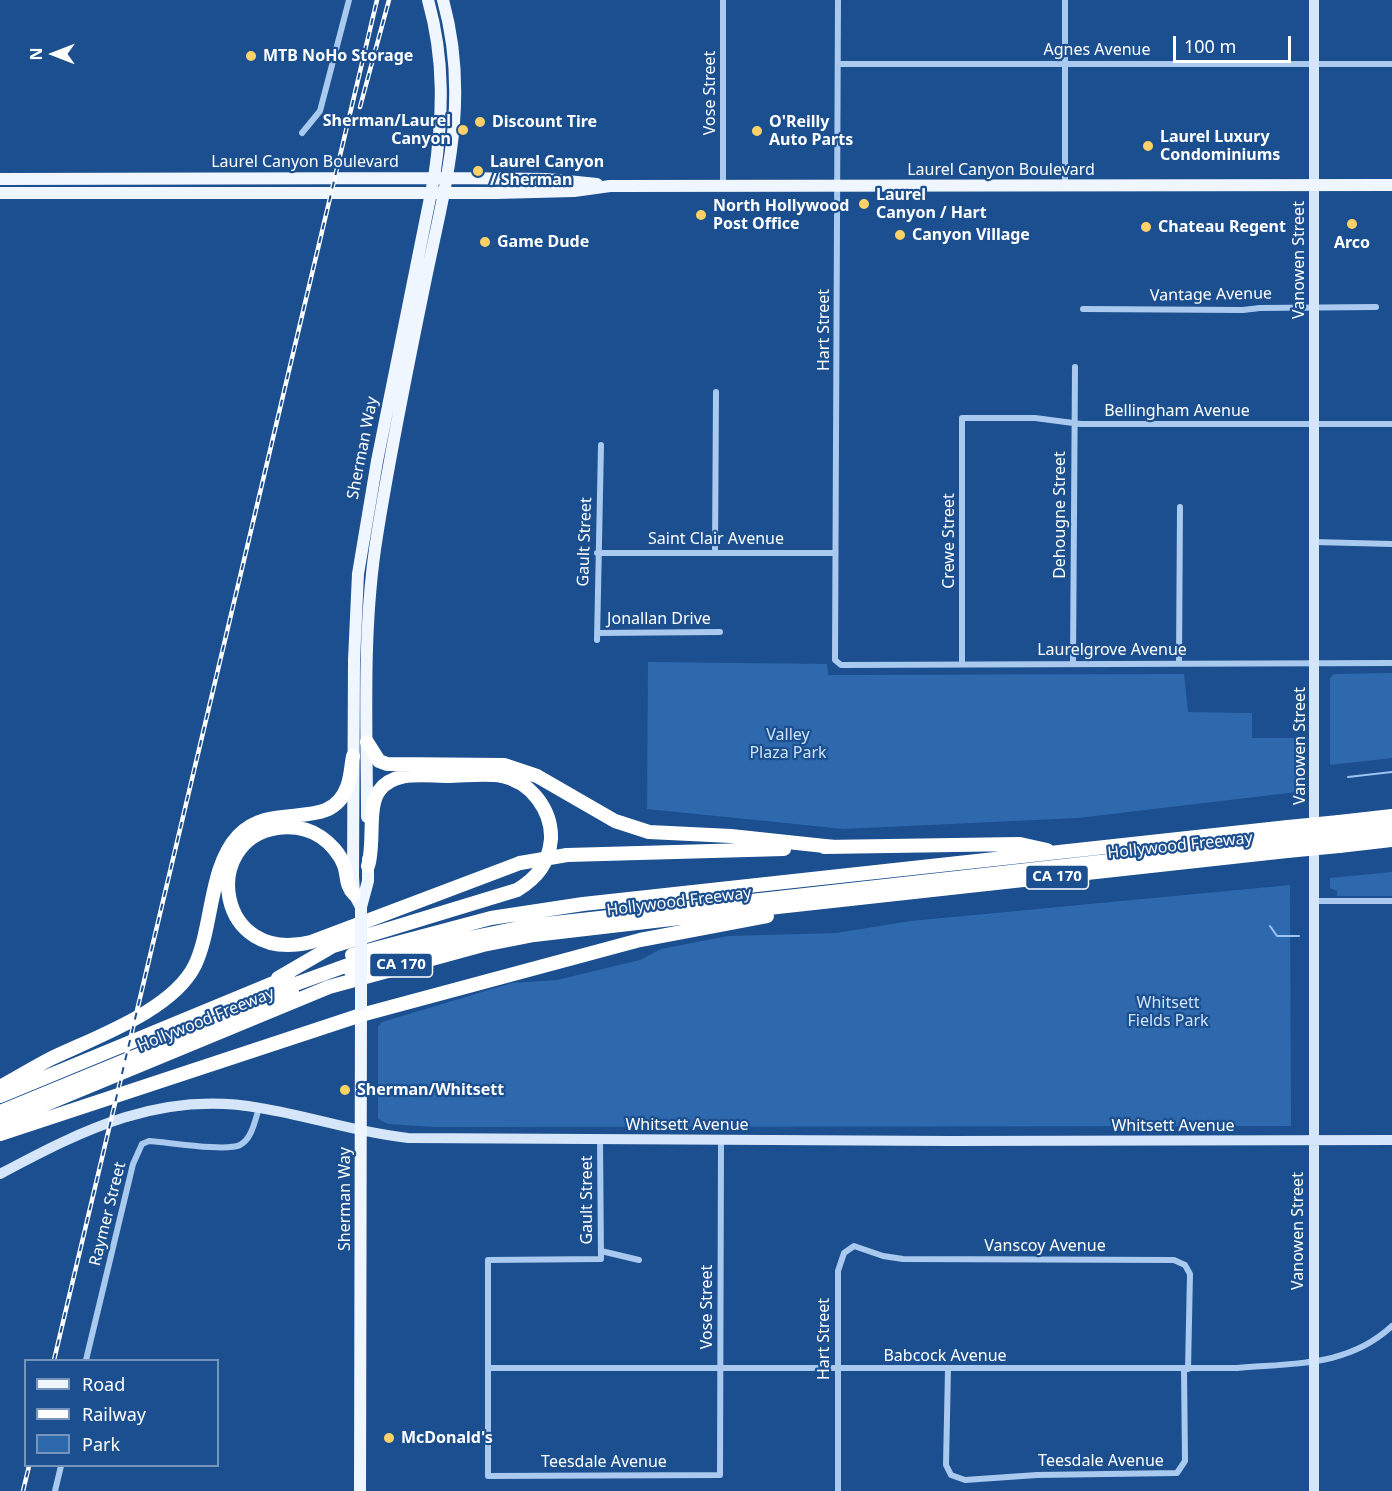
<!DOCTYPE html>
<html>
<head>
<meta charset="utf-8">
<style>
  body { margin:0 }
  #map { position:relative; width:1392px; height:1491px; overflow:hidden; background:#1b4f8f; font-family:"Noto Sans",sans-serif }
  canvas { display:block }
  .legend { position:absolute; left:24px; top:1359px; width:195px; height:108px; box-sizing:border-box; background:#1b4f8f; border:2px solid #7695bc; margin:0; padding:8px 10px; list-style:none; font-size:18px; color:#fff }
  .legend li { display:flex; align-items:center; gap:12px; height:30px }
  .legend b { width:30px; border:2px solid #7695bc }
  .north { position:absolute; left:24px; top:24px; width:60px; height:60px; -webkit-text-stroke:4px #1b4f8f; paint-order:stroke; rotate:270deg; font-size:16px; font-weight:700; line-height:24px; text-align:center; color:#fff }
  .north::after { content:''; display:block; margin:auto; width:21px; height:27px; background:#fff; clip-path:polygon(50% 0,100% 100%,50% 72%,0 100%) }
  .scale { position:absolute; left:1173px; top:36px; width:118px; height:27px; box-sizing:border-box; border:3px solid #fff; border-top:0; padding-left:8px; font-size:18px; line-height:21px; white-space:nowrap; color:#fff; -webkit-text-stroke:4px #1b4f8f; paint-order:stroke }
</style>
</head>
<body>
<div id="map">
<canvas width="1392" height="1491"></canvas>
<ul class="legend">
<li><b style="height:8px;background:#f0f6ff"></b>Road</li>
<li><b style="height:8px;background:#fff"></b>Railway</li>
<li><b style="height:16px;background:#2e69ad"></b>Park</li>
</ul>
<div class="north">N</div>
<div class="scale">100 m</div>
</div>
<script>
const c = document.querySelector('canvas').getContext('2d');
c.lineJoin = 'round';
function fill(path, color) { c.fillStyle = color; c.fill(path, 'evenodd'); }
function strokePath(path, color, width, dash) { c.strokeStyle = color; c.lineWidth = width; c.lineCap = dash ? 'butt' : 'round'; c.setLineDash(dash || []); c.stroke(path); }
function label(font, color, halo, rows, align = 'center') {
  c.font = font + ' "Noto Sans",sans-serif'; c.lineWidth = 4.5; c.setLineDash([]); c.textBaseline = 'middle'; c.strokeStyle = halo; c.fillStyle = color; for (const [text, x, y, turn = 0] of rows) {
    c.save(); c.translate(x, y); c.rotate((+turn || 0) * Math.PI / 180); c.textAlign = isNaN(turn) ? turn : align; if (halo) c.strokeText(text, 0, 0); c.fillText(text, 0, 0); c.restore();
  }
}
fill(new Path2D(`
  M648,662l179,2 1,11 356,-1 4,38 64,1v25h45v54l-219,26 -234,11 -197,-20z
  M1392,673v85l-62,7v-87l4,-4z
  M1392,872v24h-55v-5l-7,-3v-10z
  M1290,885l1,241 -856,1 -47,-3 -10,-5v-92l4,-5 130,-39 45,-3 83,-20 21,-11 67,-13 108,-3 75,-12z`), '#2e69ad');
strokePath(new Path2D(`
  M1348,777l44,-5
  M1270,926l7,10h22`), '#9cc4f0', 2);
strokePath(new Path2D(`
  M723,0v185
  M838,0l-3,660 6,5 551,-2
  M838,64h554
  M302,133l18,-22 29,-111
  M1065,185v-185
  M1083,309l160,1 17,-2 116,-1
  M1314,542l78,2
  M715,552l1,-160
  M597,553h238
  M597,633l123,-1
  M597,640l4,-195
  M1179,663l1,-156
  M962,664v-246h73l46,6h311
  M1073,664l2,-297
  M1314,901h78
  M600,1140l1,119 -113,1v216l232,-1 1,-335
  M601,1251l38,9
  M86,1360l47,-196 9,-20 7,-3c18,1 77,11 91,4 12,-6 15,-25 19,-37
  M488,1368h749c57,-5 111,-1 155,-42
  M948,1369l-2,96 5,10 14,5 72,-5 140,-2 8,-12 -1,-92
  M55,1491l6,-25
  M838,1491v-220l6,-18 10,-7 29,10 20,3 271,1 11,5 5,9 -2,95`), '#a9c9ee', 6);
strokePath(new Path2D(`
  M0,1174c84,-45 162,-84 260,-66 50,8 98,25 148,30l543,3 441,-1
  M1314,1491v-1491`), '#d6e6fa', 10);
strokePath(new Path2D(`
  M0,179l449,-1 98,1 50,5
  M0,193h496l78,-2 36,-5 782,-1
  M367,817c0,-93 -5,-188 10,-281 14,-88 32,-176 50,-263 20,-95 43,-176 16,-273
  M361,907l-7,-13 -1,-18 1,-216 4,-86 19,-113 57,-283c9,-62 11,-118 -6,-178
  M361,907l7,-26v-22
  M360,1491l1,-485`), '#f0f6ff', 12);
strokePath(new Path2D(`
  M367,742l12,19 8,3 117,1 33,11 78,45 34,11 82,4 103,11
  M1339,822l53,-6
  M1339,835l53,-6
  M1339,846l53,-6
  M824,847l196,-3 27,6
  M567,855l217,-6
  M354,894c-9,-9 -6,-18 -10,-29 -4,-11 -14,-22 -23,-28 -13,-9 -29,-11 -44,-9 -77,12 -61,138 34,114l209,-79
  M352,955l139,-37 92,-14 705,-77
  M350,970l105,-29 73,-15 759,-85
  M278,978l55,-32 184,-56c20,-12 32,-27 34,-51 1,-29 -20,-57 -49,-63 -17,-3 -37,0 -55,0 -22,0 -53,-6 -68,15 -12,16 -4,53 -11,75
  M279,990l80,-29
  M0,1087c17,-9 34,-20 52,-29 44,-21 121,-48 143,-93 18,-38 14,-98 43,-129 34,-37 92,-2 109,-49 4,-10 4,-21 6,-31
  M0,1096l288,-119
  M0,1112l292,-120
  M0,1123l329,-136 154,-42 51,-10 189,-22 564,-62
  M0,1134l361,-119 279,-75 127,-24`), '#fff', 14);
const rail = new Path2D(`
  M360,107l29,-107
  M54,1360l323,-1360
  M23,1491l6,-25`);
strokePath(rail, '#fff', 4.5);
strokePath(rail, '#1b4f8f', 2, [7]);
strokePath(new Path2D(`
  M361,1005v-98`), '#f0f6ff', 12);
strokePath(new Path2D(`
  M1288,827l51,-5
  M1287,841l52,-6
  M1287,851l52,-5
  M520,863l47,-8`), '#fff', 14);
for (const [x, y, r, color] of [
  [251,56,6,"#ffd166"],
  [480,122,6,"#ffd166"],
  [463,130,6,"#ffd166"],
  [757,131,6,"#ffd166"],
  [1148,146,6,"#ffd166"],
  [478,171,6,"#ffd166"],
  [864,204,6,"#ffd166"],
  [701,215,6,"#ffd166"],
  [1352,224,6,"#ffd166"],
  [1146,227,6,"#ffd166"],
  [900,235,6,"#ffd166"],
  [485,242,6,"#ffd166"],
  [345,1090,6,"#ffd166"],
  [389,1438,6,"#ffd166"]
]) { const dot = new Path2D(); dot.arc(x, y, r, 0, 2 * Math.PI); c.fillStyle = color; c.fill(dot); strokePath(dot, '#1b4f8f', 2); }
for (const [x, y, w] of [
  [1057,877,63],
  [401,965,63]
]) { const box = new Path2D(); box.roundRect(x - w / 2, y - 12, w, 24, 4.5); c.fillStyle = '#1b4f8f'; c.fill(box); strokePath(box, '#fff', 1.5); }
label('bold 15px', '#fff', null, [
  ["CA 170",1057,877],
  ["CA 170",401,965]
]);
label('16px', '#fff', '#1b4f8f', [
  ["Agnes Avenue",1097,50],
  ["Vose Street",710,93,-90],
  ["Laurel Canyon Boulevard",305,162],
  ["Laurel Canyon Boulevard",1001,170],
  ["Vanowen Street",1299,260,-90],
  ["Vantage Avenue",1211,295,-1],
  ["Hart Street",824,330,-90],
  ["Bellingham Avenue",1177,411],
  ["Sherman Way",363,448,-79],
  ["Dehougne Street",1060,515,-90],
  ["Saint Clair Avenue",716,539],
  ["Crewe Street",949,541,-90],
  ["Gault Street",585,542,-88],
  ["Jonallan Drive",659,619],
  ["Laurelgrove Avenue",1112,650],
  ["Vanowen Street",1300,746,-90],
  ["Hollywood Freeway",1180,846,-6],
  ["Hollywood Freeway",679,902,-7],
  ["Hollywood Freeway",206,1020,-22],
  ["Whitsett Avenue",687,1125],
  ["Whitsett Avenue",1173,1126],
  ["Sherman Way",345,1199,-90],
  ["Gault Street",587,1200,-90],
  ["Raymer Street",108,1214,-76],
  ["Vanowen Street",1298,1231,-90],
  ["Vanscoy Avenue",1045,1246],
  ["Vose Street",707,1307,-90],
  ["Hart Street",824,1339,-90],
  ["Babcock Avenue",945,1356],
  ["Teesdale Avenue",1101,1461],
  ["Teesdale Avenue",604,1462]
]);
label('bold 16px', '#fff', '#1b4f8f', [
  ["MTB NoHo Storage",263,56],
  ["Sherman/Laurel",451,121,"right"],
  ["Canyon",451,139,"right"],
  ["Discount Tire",492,122],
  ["O'Reilly",769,122],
  ["Auto Parts",769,140],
  ["Laurel Luxury",1160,137],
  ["Condominiums",1160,155],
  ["Laurel Canyon",490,162],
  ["/ Sherman",490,180],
  ["Laurel",876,195],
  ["Canyon / Hart",876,213],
  ["North Hollywood",713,206],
  ["Post Office",713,224],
  ["Chateau Regent",1158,227],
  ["Canyon Village",912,235],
  ["Game Dude",497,242],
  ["Arco",1352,243,"center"],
  ["Sherman/Whitsett",357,1090],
  ["McDonald's",401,1438]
], 'left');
label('16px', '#cfe3fa', '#1b4f8f', [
  ["Valley",788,735],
  ["Plaza Park",788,753],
  ["Whitsett",1168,1003],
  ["Fields Park",1168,1021]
]);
</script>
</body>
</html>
